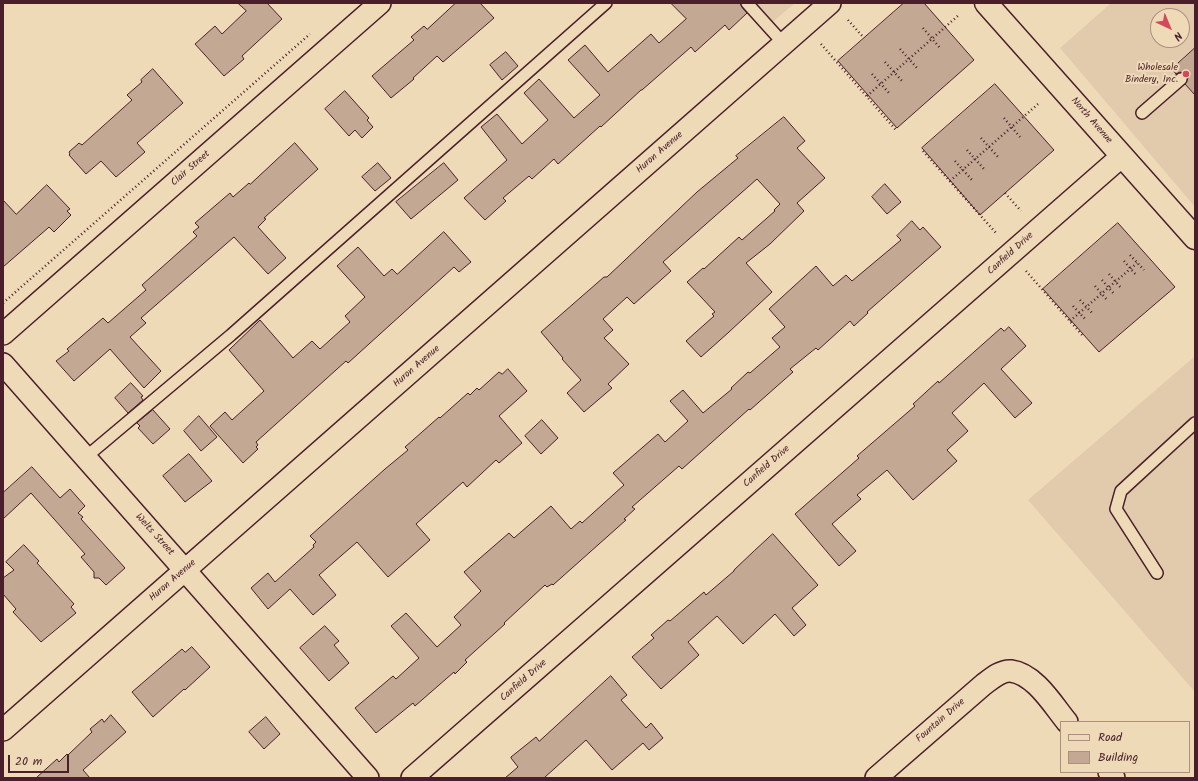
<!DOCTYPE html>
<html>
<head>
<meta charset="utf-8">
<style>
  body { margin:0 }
  #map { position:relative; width:1198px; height:781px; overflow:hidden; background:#efdab8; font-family:Kalam,sans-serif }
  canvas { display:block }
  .frame { position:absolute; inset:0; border:4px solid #4a1f2b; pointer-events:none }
  .legend { position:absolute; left:1060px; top:721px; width:130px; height:52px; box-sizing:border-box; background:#efdab8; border:1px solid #ad8f80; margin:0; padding:5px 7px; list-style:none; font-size:12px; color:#4a1f2b }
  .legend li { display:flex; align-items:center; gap:8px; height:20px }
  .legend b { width:20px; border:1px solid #ad8f80 }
  .north { position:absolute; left:1150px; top:8px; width:40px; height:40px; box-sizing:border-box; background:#efdab8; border:1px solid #ad8f80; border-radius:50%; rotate:136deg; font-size:11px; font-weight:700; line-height:16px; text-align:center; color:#4a1f2b }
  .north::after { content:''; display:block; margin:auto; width:14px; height:18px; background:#d1495b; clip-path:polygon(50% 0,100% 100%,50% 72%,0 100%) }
  .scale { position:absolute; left:8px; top:755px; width:61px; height:18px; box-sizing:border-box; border:2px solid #4a1f2b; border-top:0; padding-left:5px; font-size:12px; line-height:14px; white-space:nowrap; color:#4a1f2b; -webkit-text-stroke:3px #efdab8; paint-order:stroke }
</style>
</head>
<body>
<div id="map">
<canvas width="1198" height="781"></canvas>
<div class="frame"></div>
<ul class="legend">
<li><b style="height:5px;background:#efdab8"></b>Road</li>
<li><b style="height:11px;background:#c3a993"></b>Building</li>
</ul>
<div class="north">N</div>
<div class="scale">20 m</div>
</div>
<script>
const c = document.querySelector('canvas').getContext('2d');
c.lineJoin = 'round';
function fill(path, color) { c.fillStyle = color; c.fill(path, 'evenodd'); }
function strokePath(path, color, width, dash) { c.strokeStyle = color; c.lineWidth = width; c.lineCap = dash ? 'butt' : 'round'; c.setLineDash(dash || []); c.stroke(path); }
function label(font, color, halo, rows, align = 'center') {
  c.font = font + ' Kalam,sans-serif'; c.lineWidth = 4; c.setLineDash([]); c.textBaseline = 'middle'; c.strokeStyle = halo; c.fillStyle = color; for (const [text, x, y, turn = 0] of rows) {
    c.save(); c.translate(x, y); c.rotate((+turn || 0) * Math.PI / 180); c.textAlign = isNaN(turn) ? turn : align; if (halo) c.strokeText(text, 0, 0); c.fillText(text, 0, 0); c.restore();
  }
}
fill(new Path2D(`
  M748,3h47l-27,23z
  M1111,3h84v204l-135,-159zM1158,16h24v24h-24z
  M1195,356v336l-167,-192z`), '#e2cbad');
const building = new Path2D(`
  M238,3h29l15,16 -40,37 2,3 -20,17 -29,-32 20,-18 7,8 24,-23z
  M456,3h24l14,15 -51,44 -6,-6 -24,22 1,1 -23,19 -19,-22 42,-36 -3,-3 13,-11 3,3z
  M671,3h69l2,4 5,6 -18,17 -4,-5 -30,27 -4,-5 -41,36 -8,7h-1l-40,37 -1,-1 -42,38 -4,-5 -22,20 -3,-3 -26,22 3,3 -21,19 -21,-22 43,-38 -26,-33 16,-13 25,30 26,-24 -24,-27 15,-14 35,39 26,-23 -32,-35 17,-15 23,27 43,-38 8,9 27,-24z
  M904,3h20l50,57 -77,68 -59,-67z
  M1195,48v47l-10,-11 3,-6 -2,-4 -6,-2 -4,2 -4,-5z
  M506,52l12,14 -16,14 -12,-15z
  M153,69l30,34 -46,40 8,9 -29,25 -15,-16 -15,13 -17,-19 1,-1 -1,-2 10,-9 3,2 50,-45 -5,-5 15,-13 -1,-2z
  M995,84l59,66 -74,65 -58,-67z
  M345,91l24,27 -2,2 6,7 -11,11 -7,-8 -6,6 -24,-27z
  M784,117l21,24 -8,7 28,30 -28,25 7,8 -34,33 -24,19 26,29 -43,40 -28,25 -15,-16 28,-25 -2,-2 3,-2 -28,-30 16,-14 1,1 35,-32 3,3 33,-29 -1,-1 6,-6 -23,-25 -94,83 8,9 -37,33 -7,-7 -24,22 10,11 -9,8 25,26 -21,20 4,4 -28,24 -17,-19 14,-13 -19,-21 1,-1 -22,-26 63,-55h3l90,-85 41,-34 -2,-2z
  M295,143l23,26 -54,49 2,1 -8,8 28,31 -18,16 -34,-37 -93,81 5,5 -16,14 31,34 -17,17 -34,-39 -36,32 -18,-20 13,-10 -2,-2 36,-31 5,5 38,-33 -4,-5 55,-49 -4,-4 6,-5 -4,-4 35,-30 3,4 16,-14 1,1z
  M378,163l13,15 -16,13 -13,-14z
  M444,163l14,17 -47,39 -15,-17z
  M885,184l16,18 -14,12 -15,-17z
  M47,185l23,24 -3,2 4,4 -17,17 -5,-5 -1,1 -45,39v-67l13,14z
  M912,221l8,9 3,-3 18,20 -74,65 1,1 -14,13 -4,-5 -32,29 -2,-2 -26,21 3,3 -43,38 -1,-1 -67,60 -3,-3 -47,41 3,2 -11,10 2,1 -73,65 -1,-1 -5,3 -2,-2 -41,38 1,1 -40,36 2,2 -12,12 -1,-2 -39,34 -2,-3 -37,30 -21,-25 38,-32 3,3 23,-21 -28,-32 15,-13 31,34 24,-22 -7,-8 27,-26 -17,-19 45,-39 5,5 37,-32 20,23 9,-8 2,2 42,-38 -11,-12 45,-39 7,8 23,-21 -18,-20 13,-11 20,23 29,-24 -1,-1 17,-16 2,1 30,-26 -8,-9 13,-11 -16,-18 47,-43 17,20 13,-11 6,6 49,-41 -4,-4z
  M1118,223l57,64 -76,65 -56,-63z
  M444,232l27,30 -12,10 -5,-5 -106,96 -2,-2 -90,81 2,3 -2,2 2,2 -15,14 -33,-37 15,-14 7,8 32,-29 -35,-41 31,-30 33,38 19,-17 8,8 30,-27 -5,-6 20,-19 -28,-31 21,-19 26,29 8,-7 5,5z
  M1009,327l17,19 -25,23 31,34 -17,15 -31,-35 -32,30 16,18 -21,19 10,11 -44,39 -26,-30 -30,25 4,4 -29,25 24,27 -17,15 -44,-52 64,-56 -2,-2 58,-50 -2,-2 25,-23 1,2 62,-55 3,3z
  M508,369l19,22 -28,25 23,27 -23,20 -3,-3 -29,27 -4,-5 -47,42 14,16 -42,37 -31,-35 -38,33 17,20 -23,20 -23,-26 -22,20 -17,-21 17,-15 7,9 39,-35 -1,-2 3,-3 -6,-6 75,-67 23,-19 -3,-3 34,-30 1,1 28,-25 2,2 7,-7 2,2 20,-18 3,2z
  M131,383l12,13 -2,1 2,3 -15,13 -13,-15z
  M153,410l17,19 -17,15 -15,-16 2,-2 -3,-3z
  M199,416l18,21 -16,14 -17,-20z
  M542,420l16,18 -17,16 -16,-18z
  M189,454l23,27 -27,21 -22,-26z
  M32,467l28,31 10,-9 15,17 -7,7 5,4 -2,2 44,49 -19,17 -7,-7h-5v-6l-13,-15 4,-3 -54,-61 -28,26v-26z
  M773,534l45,51 -26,23 14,17 -12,11 -19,-22 -32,30 -26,-28 -29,26 11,13 -38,34 -29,-32 22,-19 -3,-3 17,-15 2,1 34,-29 2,3 28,-24v-1l20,-19z
  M24,545l15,16 -2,2 37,41 -3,3 5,6 -35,29 -28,-30 3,-3 -13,-15v-16l11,-8 -8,-8z
  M325,626l14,15 -5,4 15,18 -20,18 -29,-33z
  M192,647l18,20 -25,23 -1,-1 -31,28 -21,-25 50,-43 3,3z
  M611,676l16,19 -6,5 25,28 5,-5 12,15 -14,12 -6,-7 -31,27 -26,-30 -42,38h-39l13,-11 -7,-9v-1l25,-20 3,4z
  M111,715l15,17 -43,38 7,8h-54l21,-19 2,3 8,-8 1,1 24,-23 -2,-3 12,-10 2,3z
  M266,717l14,17 -16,15 -15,-17z`);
fill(building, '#c3a993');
strokePath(building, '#4a1f2b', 1);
const service = new Path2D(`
  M747,3l37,41
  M1142,113l39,-34
  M86,457l145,-122 375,-332
  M1157,573l-41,-64 5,-18 74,-68`);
const minor = new Path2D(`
  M3,334l377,-331
  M3,364l365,414
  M3,730l827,-727
  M1109,772l5,6
  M412,778l710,-622
  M876,778l107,-93c8,-6 18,-15 28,-14 24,3 42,34 56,51`);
const secondary = new Path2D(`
  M986,3l209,235`);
strokePath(service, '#4a1f2b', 14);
strokePath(minor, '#4a1f2b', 24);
strokePath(secondary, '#4a1f2b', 25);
strokePath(new Path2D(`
  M848,20l16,18
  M923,28l17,20
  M821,44l75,86
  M900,49l17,19
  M885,62l17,19
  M872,74l17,19
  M867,96l93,-82
  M1004,118l16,19
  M981,138l17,19
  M967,150l17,19
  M923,151l73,82
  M955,161l17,19
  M950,181l88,-77
  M1005,193l16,18
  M1130,255l14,15
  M1124,261l13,15
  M1026,271l58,66
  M1109,274l13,15
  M1102,280l13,15
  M1095,286l13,15
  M1080,300l13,14
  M3,303l307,-269
  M1073,306l13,14
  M1070,321l67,-58`), '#4a1f2b', 2.5, [1, 3]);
strokePath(service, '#efdab8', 11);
strokePath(minor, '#efdab8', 21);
strokePath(secondary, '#efdab8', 22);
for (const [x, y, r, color] of [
  [1186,74,4,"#d1495b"]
]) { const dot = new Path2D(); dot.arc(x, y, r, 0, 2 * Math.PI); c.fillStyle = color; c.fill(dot); strokePath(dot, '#efdab8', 1.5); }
label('10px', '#4a1f2b', '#efdab8', [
  ["Wholesale",1178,68],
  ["Bindery, Inc.",1178,80]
], 'right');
label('10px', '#4a1f2b', '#efdab8', [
  ["North Avenue",1091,121,49],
  ["Huron Avenue",660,153,-41],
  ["Clair Street",191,169,-41],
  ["Canfield Drive",1011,254,-42],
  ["Huron Avenue",417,367,-41],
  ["Canfield Drive",767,467,-41],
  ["Welts Street",154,535,48],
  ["Huron Avenue",173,581,-41],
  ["Canfield Drive",524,681,-41],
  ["Fountain Drive",941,721,-41]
]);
</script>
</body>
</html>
